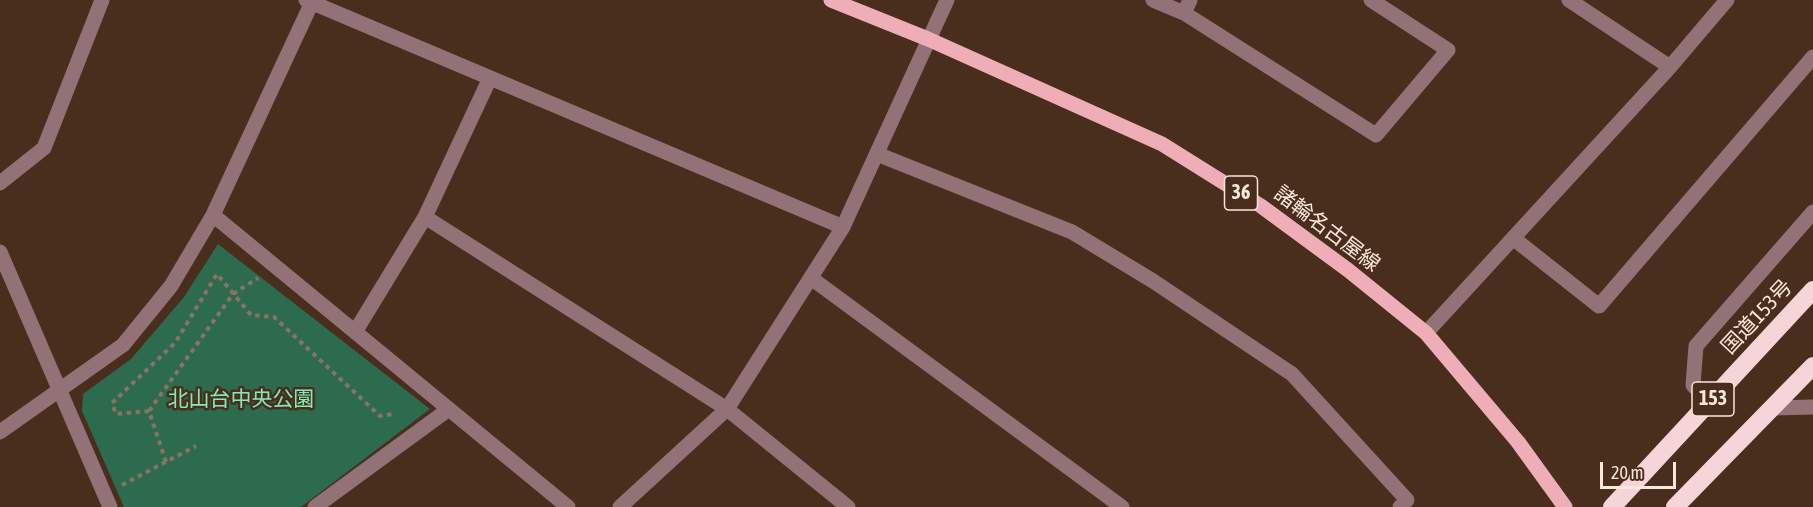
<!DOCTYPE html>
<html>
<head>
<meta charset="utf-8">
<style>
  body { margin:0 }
  #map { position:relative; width:1813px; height:507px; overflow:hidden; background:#492e1d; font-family:"Asap Condensed",sans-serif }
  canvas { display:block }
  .scale { position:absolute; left:1600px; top:462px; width:76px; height:27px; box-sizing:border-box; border:3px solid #f9e7dc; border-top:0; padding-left:8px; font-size:18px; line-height:21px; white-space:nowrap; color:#f9e7dc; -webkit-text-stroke:4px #492e1d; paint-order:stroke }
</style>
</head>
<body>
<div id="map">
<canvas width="1813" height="507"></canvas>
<div class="scale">20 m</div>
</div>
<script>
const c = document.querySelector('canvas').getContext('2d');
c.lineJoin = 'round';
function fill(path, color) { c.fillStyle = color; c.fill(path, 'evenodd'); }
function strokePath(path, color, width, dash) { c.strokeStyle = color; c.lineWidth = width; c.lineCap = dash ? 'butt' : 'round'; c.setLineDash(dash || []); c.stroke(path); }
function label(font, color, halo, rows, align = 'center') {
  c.font = font + ' "Asap Condensed","Noto Sans JP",sans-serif'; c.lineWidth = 5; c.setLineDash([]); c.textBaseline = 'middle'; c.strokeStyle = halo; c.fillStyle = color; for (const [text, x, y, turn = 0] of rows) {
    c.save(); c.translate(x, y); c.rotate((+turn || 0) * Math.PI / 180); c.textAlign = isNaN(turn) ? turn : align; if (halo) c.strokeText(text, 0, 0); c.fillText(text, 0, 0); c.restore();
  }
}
fill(new Path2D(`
  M218,244l212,165 -129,98h-177l-42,-96 1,-17 48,-35 53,-62z`), '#2d6b4f');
strokePath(new Path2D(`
  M149,411l-33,3 -4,-11 63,-60 42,-69 34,41 23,2 106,99 13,-2
  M166,462l-17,-51 84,-117 25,-16
  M122,485l74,-39`), '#8b7364', 4, [4.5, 4.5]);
strokePath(new Path2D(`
  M306,0l537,227
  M1153,0l31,13 6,-13
  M1569,0l101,67
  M1184,13l192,122 72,-85 -77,-50
  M877,154l195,78 81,49 139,93 115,126 -7,7
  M0,183l44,-35 58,-148
  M213,215l355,292
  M425,217l302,192 121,98
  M1513,238l86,68 214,-249
  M0,252l110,255
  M811,278l311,229
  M355,332l70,-115 65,-139
  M1426,333l244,-266 57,-67
  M1709,402l-16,-17 3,-39 117,-134
  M1773,408l40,-1
  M0,432l123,-87 48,-59 42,-71 100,-215
  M315,507l134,-98
  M620,507l107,-98 116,-182 104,-227`), '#927276', 15);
strokePath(new Path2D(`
  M831,0l97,39 234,105 99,62 87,64 78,63 92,109 47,65`), '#efaeb7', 15);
strokePath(new Path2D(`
  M1612,507l201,-217
  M1675,507l138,-141`), '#f5d5d8', 18);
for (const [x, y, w] of [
  [1241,193,33],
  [1713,399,42]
]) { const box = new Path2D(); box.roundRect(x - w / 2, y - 17, w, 34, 4.5); c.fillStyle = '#492e1d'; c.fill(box); strokePath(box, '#f9e7dc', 1.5); }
label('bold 20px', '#f9e7dc', null, [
  ["36",1241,193],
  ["153",1713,399]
]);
label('21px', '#f9e7dc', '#492e1d', [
  ["諸輪名古屋線",1327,229,37],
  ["国道153号",1757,317,-47]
]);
label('21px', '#81eab9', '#492e1d', [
  ["北山台中央公園",241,399]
]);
</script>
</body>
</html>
